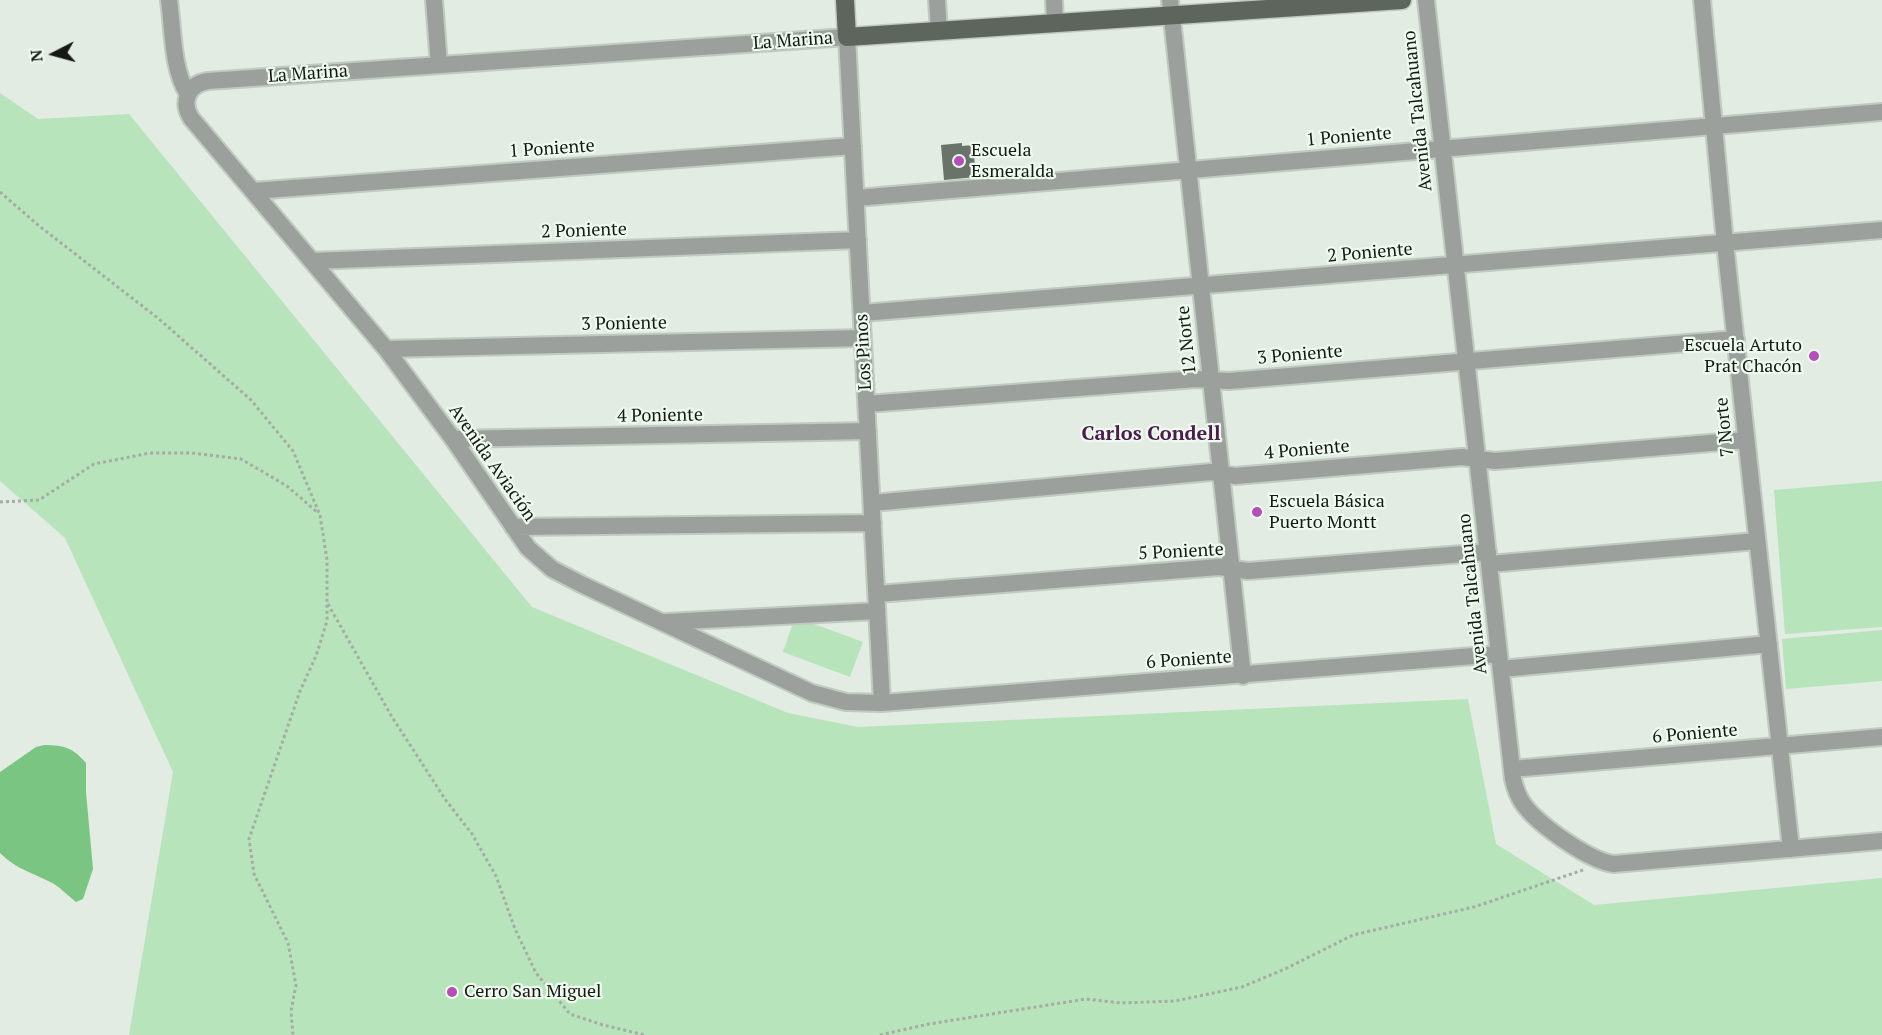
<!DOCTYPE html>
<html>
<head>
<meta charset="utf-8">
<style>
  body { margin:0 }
  #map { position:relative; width:1882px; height:1035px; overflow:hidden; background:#e2ece2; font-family:"PT Serif",serif }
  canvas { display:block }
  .north { position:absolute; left:24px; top:24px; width:60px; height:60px; -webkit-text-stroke:4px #effaef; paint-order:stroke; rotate:264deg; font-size:16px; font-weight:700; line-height:24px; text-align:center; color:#151815 }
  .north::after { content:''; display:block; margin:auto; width:21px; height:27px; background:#151815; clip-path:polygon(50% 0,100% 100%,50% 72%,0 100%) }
</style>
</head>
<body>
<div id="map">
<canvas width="1882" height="1035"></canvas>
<div class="north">N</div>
</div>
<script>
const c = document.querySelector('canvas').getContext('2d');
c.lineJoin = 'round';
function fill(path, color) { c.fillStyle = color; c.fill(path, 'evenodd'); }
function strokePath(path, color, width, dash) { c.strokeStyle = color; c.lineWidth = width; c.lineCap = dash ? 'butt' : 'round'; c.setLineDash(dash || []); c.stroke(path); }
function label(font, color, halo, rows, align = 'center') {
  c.font = font + ' "PT Serif",serif'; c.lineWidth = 4.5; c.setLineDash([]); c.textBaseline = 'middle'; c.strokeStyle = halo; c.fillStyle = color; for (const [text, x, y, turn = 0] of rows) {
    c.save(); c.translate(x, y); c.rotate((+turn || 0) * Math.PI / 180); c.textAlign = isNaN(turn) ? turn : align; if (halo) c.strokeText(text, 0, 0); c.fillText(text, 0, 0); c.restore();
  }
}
fill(new Path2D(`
  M0,93l38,26 91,-5 403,493 256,106 70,14 610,-28 28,145 98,61 288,-27v157h-1753l44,-263 -108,-234 -65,-57z
  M1882,481v146l-97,7 -11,-144z
  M795,617l68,25 -13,35 -67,-25z
  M1882,630v51l-96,8 -4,-50z`), '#b7e4ba');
fill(new Path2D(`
  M44,745c21,0 29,3 42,18v29l7,77 -10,30 -7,3c-8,-6 -14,-13 -22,-18 -20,-11 -37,-14 -54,-31v-81l36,-25z`), '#7bc582');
fill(new Path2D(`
  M962,143v3l11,-1 3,32 -32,3 -3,-35z`), '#69736a');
const minor = new Path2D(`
  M169,0c4,28 3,70 19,94
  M434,0l5,65
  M937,0l2,31
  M1054,0l1,23
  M1170,0l73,676
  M1426,0l87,779c2,9 5,18 11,26 15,20 65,56 90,59l268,-23
  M1702,0l23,243 66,606
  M253,191l600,-45
  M856,198l1026,-86
  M312,261l546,-21
  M862,313l1020,-83
  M386,349l477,-11
  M867,404l329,-25 33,2 507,-42
  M453,439l415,-8
  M872,503l339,-31 24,4 227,-19 33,4 251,-21
  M513,527l360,-4
  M1489,564l268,-23
  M877,594l342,-27 29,4 240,-19
  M666,622l211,-11
  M1501,669l268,-25
  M882,703l-35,-666 -639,44c-20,3 -27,21 -17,37l195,231 67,90 75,109 24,21 31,16 229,108 34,9 36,1 617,-49
  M1512,769l370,-32`);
const major = new Path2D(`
  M845,0l2,37 555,-37`);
strokePath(minor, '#c1cac1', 20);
strokePath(major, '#c1cac1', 21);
strokePath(new Path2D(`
  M0,192l38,33 121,94 92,81 42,51 27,64 7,45v61l-11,35 -16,35 -51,148 5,35 34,69 8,42 -5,26 2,24
  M0,502l39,-2 55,-36 56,-11h42l49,6 46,27 31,27
  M328,604l64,113 53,82 27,35 24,42 19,53 21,44 34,41 33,11 42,10
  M880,1035l49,-11 157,-25 35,4 54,-2 67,-14 43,-18 68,-34 121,-28 109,-37`), '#a4aca4', 3, [3, 3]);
strokePath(minor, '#9ca09c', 16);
strokePath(major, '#5d655d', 18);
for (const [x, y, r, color] of [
  [959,161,6,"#b34fb6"],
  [1814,356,6,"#b34fb6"],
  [1257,512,6,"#b34fb6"],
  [452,992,6,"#b34fb6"]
]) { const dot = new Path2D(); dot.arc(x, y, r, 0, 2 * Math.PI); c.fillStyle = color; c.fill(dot); strokePath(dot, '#effaef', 2); }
label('18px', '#151815', '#effaef', [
  ["La Marina",793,41,-4],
  ["La Marina",308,74,-4],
  ["Avenida Talcahuano",1418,111,-96],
  ["1 Poniente",1349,137,-5],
  ["1 Poniente",552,149,-4],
  ["2 Poniente",584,231,-2],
  ["2 Poniente",1370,253,-5],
  ["3 Poniente",624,324,-1],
  ["12 Norte",1187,340,-96],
  ["Los Pinos",864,352,-93],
  ["3 Poniente",1300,355,-5],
  ["4 Poniente",660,416,-1],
  ["7 Norte",1725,427,-96],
  ["4 Poniente",1307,450,-5],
  ["Avenida Aviación",492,463,55],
  ["5 Poniente",1181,552,-3],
  ["Avenida Talcahuano",1473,594,-96],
  ["6 Poniente",1189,660,-4],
  ["6 Poniente",1695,734,-5]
]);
label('18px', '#151815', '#effaef', [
  ["Escuela",971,151],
  ["Esmeralda",971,172],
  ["Escuela Artuto",1802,346,"right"],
  ["Prat Chacón",1802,367,"right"],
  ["Escuela Básica",1269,502],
  ["Puerto Montt",1269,523],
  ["Cerro San Miguel",464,992]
], 'left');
label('bold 20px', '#4a1b4c', '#effaef', [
  ["Carlos Condell",1151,434]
]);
</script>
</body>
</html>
